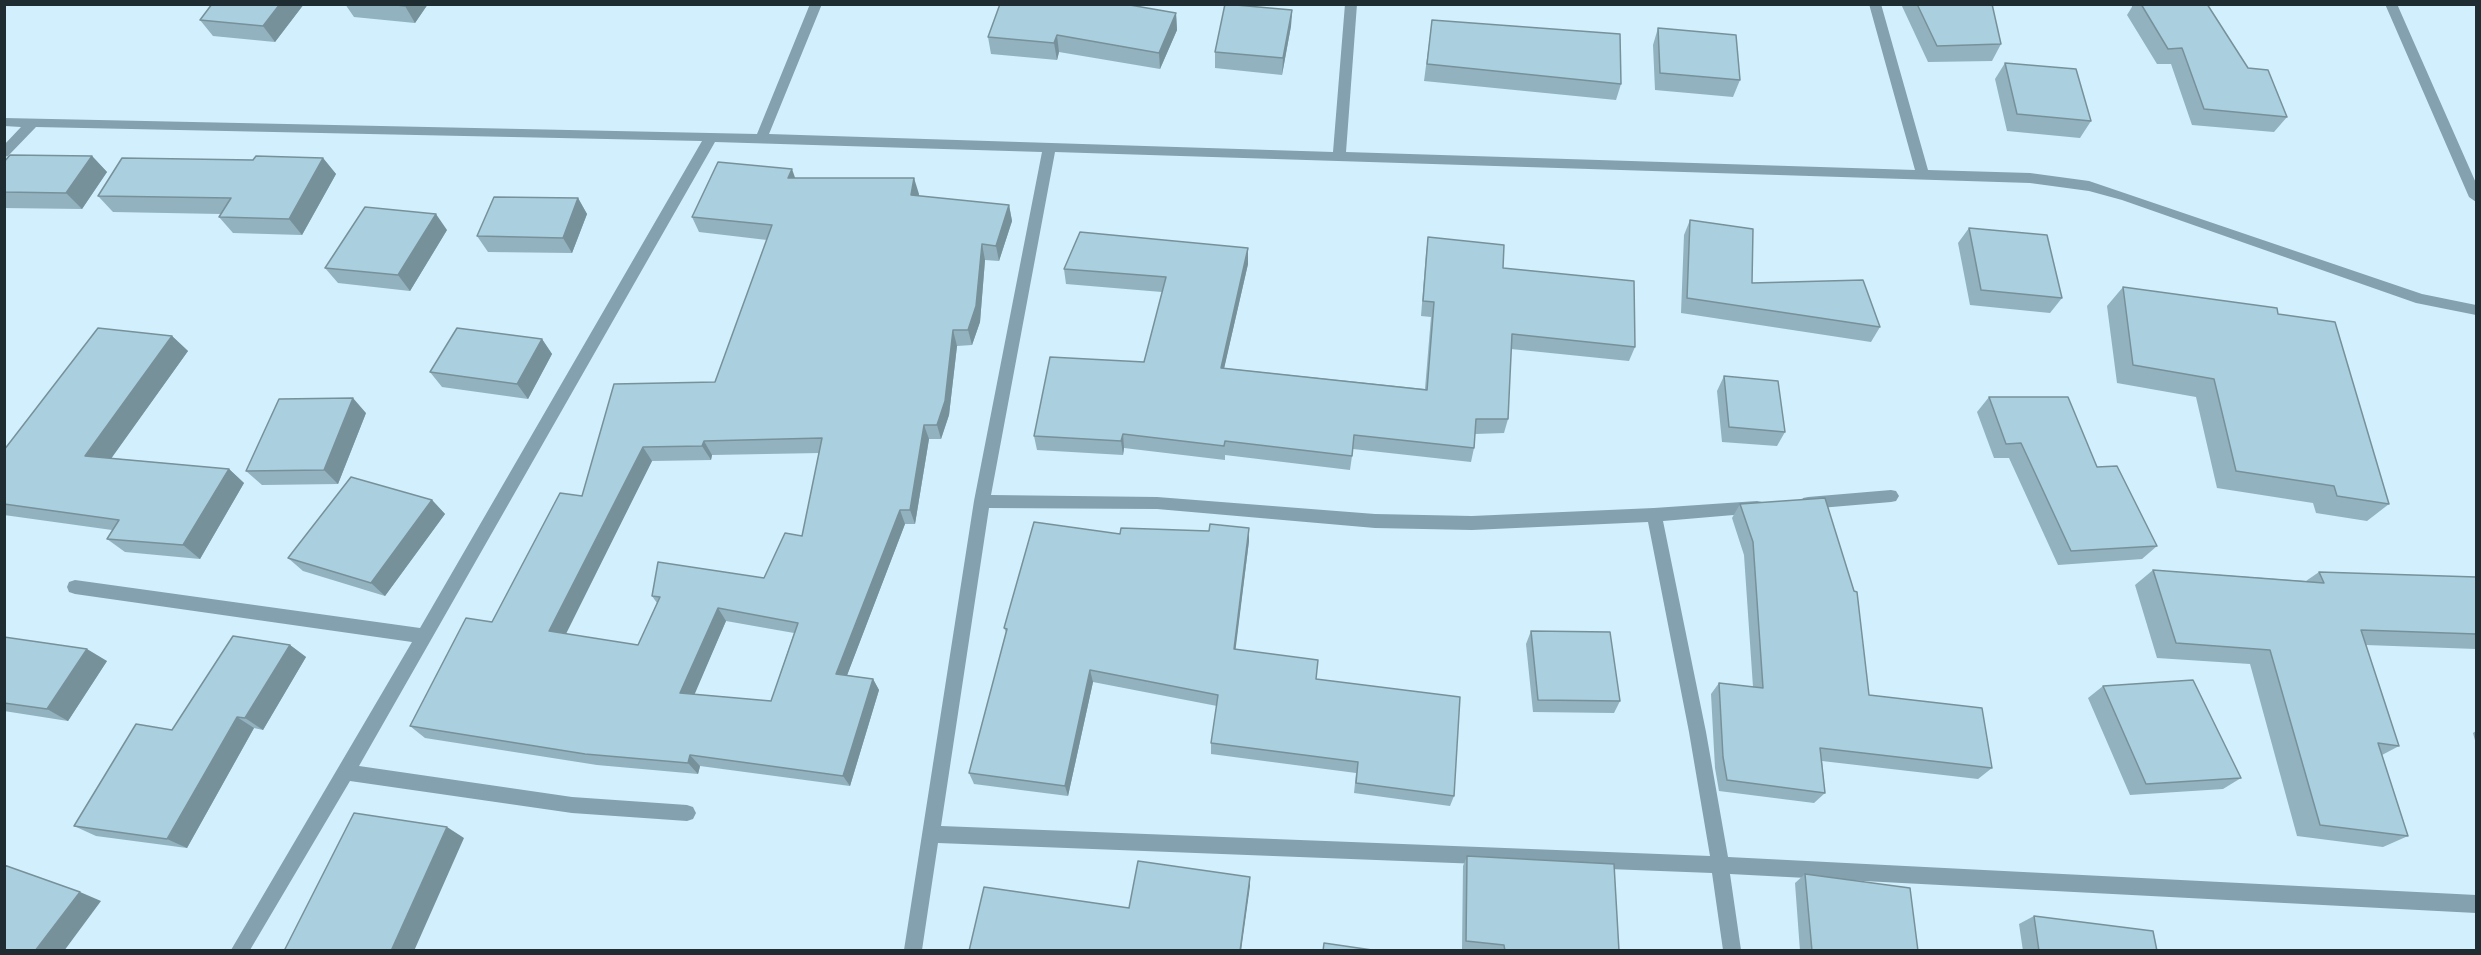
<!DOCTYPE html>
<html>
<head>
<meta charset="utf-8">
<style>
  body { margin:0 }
  #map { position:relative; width:2481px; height:955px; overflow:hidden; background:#d1effc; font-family:"DM Sans",sans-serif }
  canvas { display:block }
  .frame { position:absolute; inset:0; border:6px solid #1f2d33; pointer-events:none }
</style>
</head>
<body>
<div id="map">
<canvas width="2481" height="955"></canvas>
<div class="frame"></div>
</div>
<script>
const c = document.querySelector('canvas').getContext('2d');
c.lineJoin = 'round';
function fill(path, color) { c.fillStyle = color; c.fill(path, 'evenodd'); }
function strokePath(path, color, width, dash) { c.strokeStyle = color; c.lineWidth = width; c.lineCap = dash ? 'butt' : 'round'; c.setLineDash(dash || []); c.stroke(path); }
fill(new Path2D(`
  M810,4h12l-53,130 564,18 12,-148h12l-11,148 569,18 -46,-166h12l47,166 102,3 59,8 333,113 54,11v10l-60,-12 -294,-103 -33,-9 -59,-8 -975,-31 -64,343 166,2 218,17 97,2 182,-8 103,-7 5,1 3,5 -3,5 -5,1 -94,8 43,211 22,125 748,38v18l-746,-39 11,76h-18l-11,-77 -774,-30 -16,107h-18l70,-449 68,-349 -327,-10 -356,624 213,31 115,8 6,2 3,6 -3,6 -6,2 -115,-8 -222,-32 -100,169h-19l181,-308 -337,-48 -6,-2 -2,-5 2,-5 6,-2 345,48 282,-487 -666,-14 -28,29 -4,1v-12l17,-18 -17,-1v-8l753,16zM989,508l168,1 218,19 97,2 176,-8 41,210 21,124 -769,-30z
  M2385,4h12l79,179v19l-7,-5z
  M1891,490l5,1 3,5 -3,5 -5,1 -83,7 -5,-1 -3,-5 3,-5 5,-1z`), '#83a1ae');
fill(new Path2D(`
  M304,4l-29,38 -62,-6 -13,-16z
  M345,4h83l-13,19 -61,-6z
  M1901,4h91l9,40 -9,17 -64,1z
  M2132,4h75l41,64 39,49 -13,15 -82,-7 -21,-61h-14l-30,-49 5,-8z
  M1292,10l-1,16 -9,49 -67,-7v-16z
  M1176,13l1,17 -17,39 -101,-17 -2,8 -66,-6 -3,-17z
  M1432,20l189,64 -5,16 -192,-19z
  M1658,28l82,52 -7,17 -78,-7 -2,-45z
  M2005,63l86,58 -11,17 -73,-7 -12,-52z
  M92,156l15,16 -25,37 -78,-1v-46z
  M323,158l13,16 -34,61 -69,-2 -14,-16 2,-3 -108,-2 -15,-16 155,-36z
  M795,178l124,16 -1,2 91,9 3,16 -13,40 -14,-1 -5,62 -8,23 -15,1 -8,69 -8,24h-12l-14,85h-10l-58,151 26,4 6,11 -29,96 -150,-20 -2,8 -101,-9 -172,-27 -15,-12 82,-104 90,-126 133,-114 52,-142 -68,-8 -7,-15zM819,453l-17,83 -38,42 -112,18 5,7 -19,42 -73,-11 87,-173 59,-1 1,-5zM726,621l68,12 -23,68 -77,-7z
  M578,198l9,16 -15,39 -84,-1 -11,-16z
  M1690,220l62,63 128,44 -9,15 -190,-29 3,-78z
  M1969,228l93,70 -12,15 -80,-8 -12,-62z
  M447,230l-37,61 -72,-8 -13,-15z
  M1428,237l75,31 132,79 -6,14 -118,-12 -3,70 -4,14 -29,1 -1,14 -3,14 -118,-13 -3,21 -125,-15v5l-101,-12 -1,7 -86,-5 -3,-14 110,-74 18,-70 -96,-8 -2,-15 184,-21v16l-24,104 201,21 6,-72 -10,-1 5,-63z
  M2123,287l155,27 111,190 -22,17 -51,-8 -3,-10 -96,-15 -21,-91 -79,-14 -10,-77z
  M172,336l16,15 -77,107 118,11 15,14 -44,76 -75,-7 -18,-13 5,-9 -108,-15v-65z
  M542,339l10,15 -24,45 -86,-12 -12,-15z
  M1724,376l61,56 -8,14 -55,-4 -5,-51z
  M1989,397l108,70 60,79 -15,13 -84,6 -49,-107h-15l-17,-46z
  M366,413l-28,71 -76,1 -16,-14z
  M432,500l13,14 -60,82 -82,-25 -15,-13z
  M1740,504l129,191 123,73 -14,11 -156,-18 3,32 -11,10 -95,-12 -4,-23 -4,-74 8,-11 34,4 -9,-132 -12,-37z
  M1249,528v13l-14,109 81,29 138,117 -4,10 -96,-13 2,-20 -145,-19v-11l6,-37 -124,-24 -25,114 -94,-12 -5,-11 37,-141 -2,-4 116,-94 89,-3z
  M2153,570l153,11 13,-9 157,5v72l-110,-4 33,101 -17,9 26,81 -25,11 -86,-11 -47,-172 -93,-6 -22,-73z
  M1531,631l89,70 -6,12 -81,-1 -7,-68z
  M4,637l103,24 -39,60 -64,-10z
  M290,645l16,12 -43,73 -9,-2 -67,120 -91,-12 -22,-10 98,-96z
  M2103,686l138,92 -18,11 -93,6 -42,-97z
  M2476,731v13l-3,-11z
  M1467,856l152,95h-147l-10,-2 1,-83z
  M1805,874l113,77h-118l-5,-68z
  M2034,916l123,35h-134l-4,-27z`), '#92b2bf');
fill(new Path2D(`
  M280,4h24l-29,38 -12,-16z
  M406,4h22l-13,19 -10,-17z
  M1292,10l-1,16 -9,49 1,-17z
  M1176,13l1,17 -17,39 -1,-16z
  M1057,35l2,17 -2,8 -3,-17z
  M92,156l15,16 -25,37 -16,-16z
  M323,158l13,16 -34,61 -13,-16z
  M792,169l6,17 -10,-8z
  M914,178l5,16 -4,17 -4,-16z
  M578,198l9,16 -15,39 -9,-15z
  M1009,205l3,16 -13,40 -3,-15z
  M436,214l11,16 -37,61 -12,-16z
  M982,244l3,16 -5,62 -8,23 -4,-15z
  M1248,248v16l-27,118v-14z
  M953,330l4,16 -8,69 -8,24 -4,-14z
  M172,336l16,15 -85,119 -18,-14z
  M542,339l10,15 -24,45 -11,-15z
  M353,398l13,15 -28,71 -14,-14z
  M924,425l5,14 -14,85 -5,-14z
  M1123,434l1,14 -1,7 -2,-14z
  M704,441l8,14 -1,5 -9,-14z
  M643,447l9,14 -91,183 -12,-13z
  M229,469l15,14 -44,76 -17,-14z
  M432,500l13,14 -60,82 -14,-13z
  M900,510l5,14 -62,162 -7,-12z
  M1249,528v13l-15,121v-13z
  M718,608l8,13 -36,84 -10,-12z
  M290,645l16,12 -43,73 -18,-12z
  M87,649l20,12 -39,60 -21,-12z
  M1090,670l3,12 -25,114 -3,-10z
  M873,679l6,11 -29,96 -7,-10z
  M237,717l17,11 -67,120 -20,-9z
  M690,755l10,11 -2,8 -10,-11z
  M447,827l17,11 -50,113h-23z
  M1250,877v9l-9,65h-1z
  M80,892l21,9 -37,50h-29z`), '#77919b');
const building = new Path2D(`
  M212,4h68l-17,22 -63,-6z
  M387,4h19l-1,2z
  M1000,4h124l52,9 -17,40 -102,-18 -3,8 -66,-6z
  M1225,4l67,6 -9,48 -68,-6z
  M1917,4h75l9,40 -64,2z
  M2141,4h66l41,64 20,2 19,47 -83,-8 -22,-61 -14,1z
  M1432,20l188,14 1,50 -194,-20z
  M1658,28l78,7 4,45 -80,-7z
  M2005,63l71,6 15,52 -74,-7z
  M10,155l82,1 -26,37 -62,-1v-30z
  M256,156l67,2 -34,61 -70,-2 12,-19 -133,-2 24,-38 131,2z
  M718,162l74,7 -4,9h126l-3,17 98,10 -13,41 -14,-2 -6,62 -8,24h-15l-8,71 -8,24h-13l-14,85h-10l-64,164 37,5 -30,97 -153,-21 -2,8 -103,-9 -175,-28 56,-108 26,4 68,-129 22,3 32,-112 101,-2 57,-157 -80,-8zM822,438l-20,98 -17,-3 -21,45 -106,-16 -6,34 8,1 -22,48 -89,-14 94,-184 59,-1 2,-5zM718,608l80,15 -27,78 -91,-8z
  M494,197l84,1 -15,40 -86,-2z
  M365,207l71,7 -38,61 -73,-7z
  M1690,220l63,9 -1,54 111,-3 17,47 -193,-29z
  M1969,228l78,7 15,63 -81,-8z
  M1080,232l168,16 -27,120 206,22 7,-88 -11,-1 5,-64 76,8 -1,23 131,13 1,66 -123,-13 -4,85h-32l-2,29 -120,-13 -2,21 -127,-15 -1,5 -101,-12 -2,7 -87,-5 16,-79 94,5 22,-85 -102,-8z
  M2123,287l154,21 1,6 57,8 54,182 -52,-8 -3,-10 -98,-15 -22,-92 -81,-14z
  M98,328l74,8 -87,120 144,13 -46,76 -76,-6 12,-19 -115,-16v-54z
  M457,328l85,11 -25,45 -87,-12z
  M1724,376l54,5 7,51 -56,-5z
  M1989,397h79l29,70 20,-1 40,80 -86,5 -50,-108 -15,1z
  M353,398l-29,72 -78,1 33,-72z
  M351,477l81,23 -61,83 -83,-25z
  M1825,498l29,93 3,1 12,103 113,13 10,60 -172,-20 5,45 -98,-13 -4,-23 -4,-74 44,5 -10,-146 -13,-38z
  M1034,522l86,12 1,-6 88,3 1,-7 39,4 -15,121 84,11 -2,19 144,18 -6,99 -98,-13 2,-21 -147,-19 7,-48 -128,-25 -25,116 -96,-13 38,-144 -3,-1z
  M2153,570l171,13 -5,-11 157,5v57l-115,-4 38,116 -21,-3 30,93 -88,-11 -50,-175 -94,-7z
  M1531,631l79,1 10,69 -82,-1z
  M233,636l57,9 -45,73 -8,-1 -70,122 -93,-13 62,-102 36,6z
  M4,637l83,12 -40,60 -43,-6z
  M2193,680l48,98 -95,6 -43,-98z
  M354,813l93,14 -56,124h-107z
  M1467,856l147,8 5,87h-114l-1,-6 -38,-4z
  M1138,861l112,16 -10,74h-271l15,-64 145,21z
  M4,865l76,27 -45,59h-31z
  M1805,874l105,14 8,63h-106z
  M2034,916l119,15 4,20h-118z
  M1324,943l55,8h-56z`);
fill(building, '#aacfde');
strokePath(building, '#77919b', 1.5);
</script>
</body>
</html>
